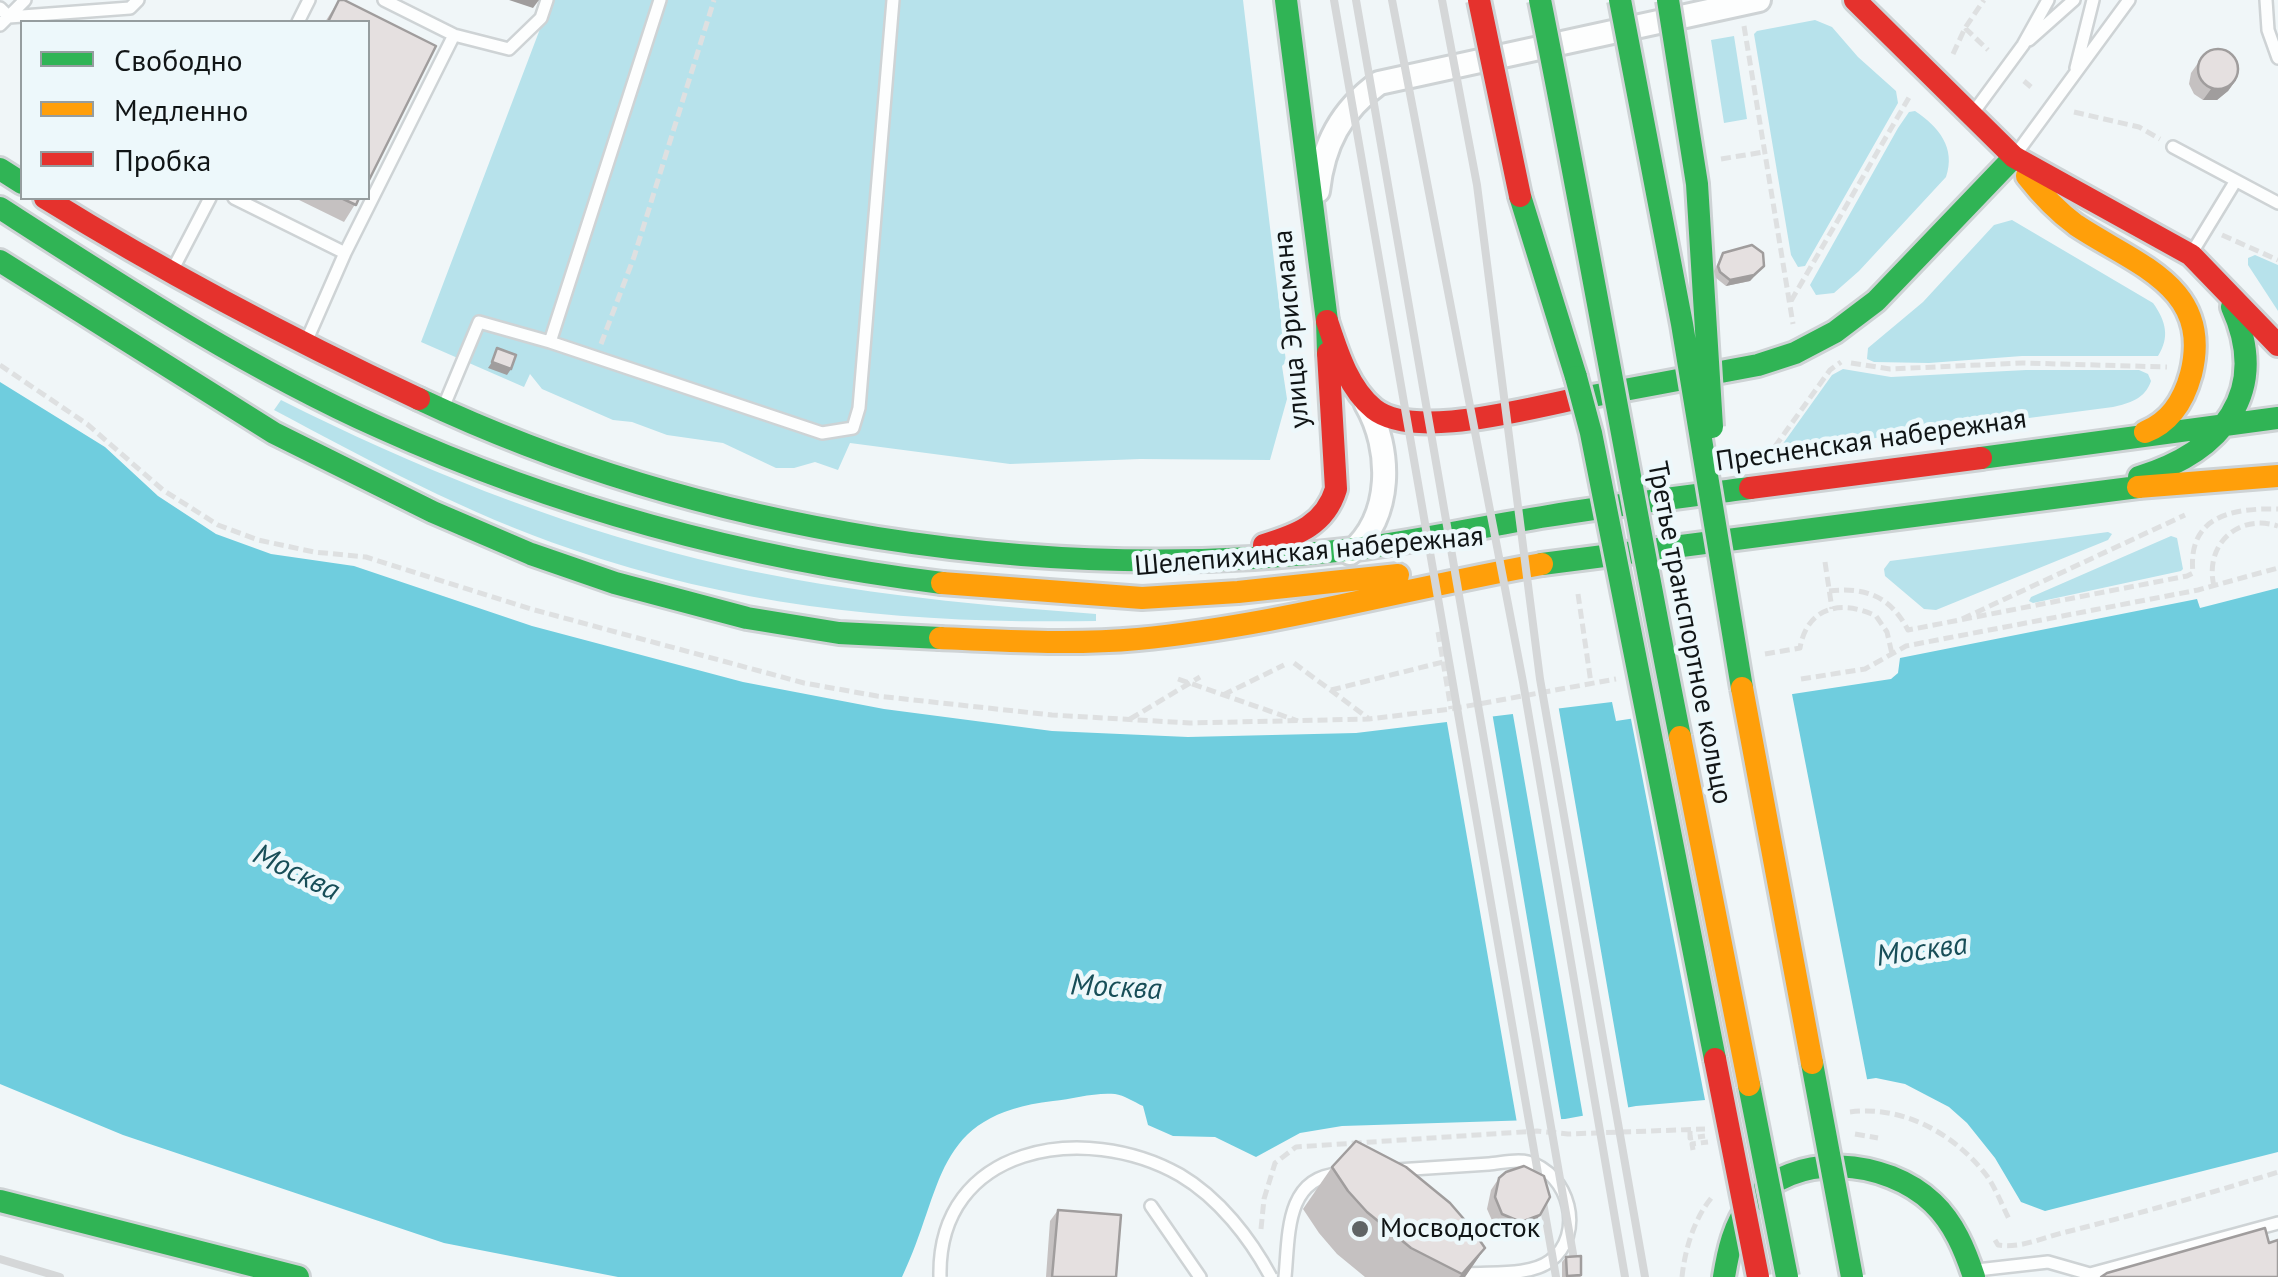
<!DOCTYPE html>
<html>
<head>
<meta charset="utf-8">
<style>
  body { margin:0 }
  #map { position:relative; width:2278px; height:1277px; overflow:hidden; background:#f0f6f8; font-family:"PT Sans",sans-serif }
  canvas { display:block }
  .legend { position:absolute; left:20px; top:20px; width:350px; height:180px; box-sizing:border-box; background:#edf8fb; border:2px solid #959d9f; margin:0; padding:12px 18px; list-style:none; font-size:30px; color:#111516 }
  .legend li { display:flex; align-items:center; gap:20px; height:50px }
  .legend b { width:50px; border:2px solid #959d9f }
</style>
</head>
<body>
<div id="map">
<canvas width="2278" height="1277"></canvas>
<ul class="legend">
<li><b style="height:12px;background:#30b455"></b>Свободно</li>
<li><b style="height:12px;background:#ff9f0a"></b>Медленно</li>
<li><b style="height:12px;background:#e5322d"></b>Пробка</li>
</ul>
</div>
<script>
const c = document.querySelector('canvas').getContext('2d');
c.lineJoin = 'round';
function fill(path, color) { c.fillStyle = color; c.fill(path, 'evenodd'); }
function strokePath(path, color, width, dash) { c.strokeStyle = color; c.lineWidth = width; c.lineCap = dash ? 'butt' : 'round'; c.setLineDash(dash || []); c.stroke(path); }
function label(font, color, halo, rows, align = 'center') {
  c.font = font + ' "PT Sans",sans-serif'; c.lineWidth = 9; c.setLineDash([]); c.textBaseline = 'middle'; c.strokeStyle = halo; c.fillStyle = color; for (const [text, x, y, turn = 0] of rows) {
    c.save(); c.translate(x, y); c.rotate((+turn || 0) * Math.PI / 180); c.textAlign = isNaN(turn) ? turn : align; if (halo) c.strokeText(text, 0, 0); c.fillText(text, 0, 0); c.restore();
  }
}
fill(new Path2D(`
  M551,0h692l43,362 -4,4 5,33 -17,61 -130,-1 -130,5 -160,-21 -12,27 -23,-8 -21,6h-18l-53,-25 -56,-8 -35,-13 -19,-2 -71,-31 -12,-15 -6,13 -103,-45z
  M1815,20l17,7 26,30 38,34 2,12 -93,163 -7,1 -7,-12 -37,-221 3,-3z
  M1734,36l13,83 -23,4 -13,-83z
  M1915,111c24,16 41,37 31,66l-87,94 -25,22 -18,2 -6,-10 88,-157 11,-16z
  M2012,220l141,83c13,18 17,34 5,53h-136l-93,7 -55,-1 -7,-3 1,-11 55,-46 71,-77z
  M2255,255l23,10v46l-30,-46v-7z
  M1843,369l48,8 135,-7h113l9,4 3,7c-6,18 -21,22 -38,26l-329,43 -2,-5 50,-70z
  M281,400c133,67 272,123 417,159 131,32 264,45 398,55v7c-183,3 -351,-12 -525,-72 -104,-35 -201,-88 -297,-139z
  M2108,532l4,2 -4,6 -172,70 -12,-1 -39,-33 -1,-7 6,-8z
  M2171,536l6,2 6,31 -2,2 -148,32 -4,-2 2,-4z`), '#b7e2eb');
fill(new Path2D(`
  M0,382l105,65 53,49 58,38 55,20 83,12 178,60 211,56 141,27 168,22 136,6 168,-4 256,-31 4,19 275,-42 7,-6 2,-15 297,-59 3,9 78,-20v564l-233,59 -24,-9 -26,-44 -28,-35 -18,-16 -44,-23 -29,-6 -113,17 -127,11 -71,13 -223,7 -42,7 -44,24 -41,-20 -42,-1 -25,-11 -5,-19c-9,-4 -19,-11 -28,-12 -20,-2 -42,5 -62,7 -122,14 -108,87 -151,176h-284l-174,-34 -321,-108 -123,-51z`), '#6fcdde');
fill(new Path2D(`
  M1791,689l77,395 -162,21 -76,-391z
  M1558,704l71,408 -45,10 -72,-413z
  M1492,712l70,412 -45,-1 -71,-406z`), '#f0f6f8');
const lane = new Path2D(`
  M2266,0l2,30 10,28
  M0,8l9,9 121,-9 8,-8
  M298,22l11,-22
  M0,25l25,-25
  M454,35l55,14 32,-31 6,-18
  M2029,40l45,-40
  M2076,68l17,-68
  M1973,113l50,-68 25,-45
  M2173,147l105,56
  M2016,154l113,-154
  M234,198l111,55 109,-218 -70,-35
  M2193,251l42,-69
  M173,269l37,-71
  M306,342l39,-89
  M550,342l110,-342
  M443,408l36,-86 71,20 272,91 31,-5 6,-20 34,-408
  M1397,1170c31,-2 62,-4 92,-6 12,-1 27,-5 39,-2 41,11 58,72 22,99 -20,15 -58,11 -83,13
  M1151,1206l49,71
  M1977,1270l71,-8 42,12 188,-51
  M1285,1277c4,-41 0,-99 53,-103`);
const street = new Path2D(`
  M1318,191c5,-46 23,-81 61,-108l380,-83
  M1350,553c43,-36 42,-104 16,-149`);
const fast = new Path2D(`
  M1286,0l41,321 1,32
  M0,169l22,14
  M1520,196l56,181
  M0,208c123,79 247,160 381,220 179,81 367,131 561,155
  M0,261l274,172 159,79 98,42 84,29 132,35 92,15 101,5
  M419,399c282,133 626,187 936,150 64,-8 129,-23 193,-33 67,-11 135,-19 202,-28
  M1571,400l187,-35 37,-12 40,-21 41,-31 138,-144
  M1981,458l297,-40
  M2139,477c82,-25 132,-84 93,-170
  M1542,564l596,-77
  M0,1201l298,76
  M1724,1277c4,-25 10,-53 26,-73 43,-55 137,-45 183,-1 21,20 32,47 41,74`);
const slow = new Path2D(`
  M2027,176c14,18 30,35 49,49 60,40 137,61 115,149 -7,26 -20,48 -46,58
  M2138,487l140,-11
  M942,583l200,15 96,-6 160,-17
  M940,638c66,3 132,7 198,1 136,-13 270,-51 404,-75`);
const jam = new Path2D(`
  M1855,0l159,157 177,98 87,90
  M45,198c121,75 246,141 374,201
  M1327,321c10,30 21,67 47,88 39,31 150,0 197,-9
  M1750,488l231,-30
  M1264,545c33,-10 61,-20 72,-56l-8,-136`);
strokePath(lane, '#ced3d5', 16);
strokePath(street, '#ced3d5', 28);
strokePath(fast, '#ced3d5', 28);
strokePath(slow, '#ced3d5', 28);
strokePath(jam, '#ced3d5', 28);
strokePath(new Path2D(`
  M1744,26l49,298
  M1965,28l23,22
  M1953,54l12,-26 19,-28
  M2024,81l7,6
  M2074,112l65,15 21,12
  M1721,159l43,-7
  M2222,235l56,25
  M1791,301l120,-207
  M601,344l33,-87 80,-257
  M1851,363l39,6 133,-6 144,4
  M0,365l87,59 76,66 55,35 40,15 56,12 52,5 165,52 273,74 73,13 175,19 138,8 179,-4 82,-10 165,-30
  M1766,459l64,-89 11,-8
  M1825,562l7,47
  M2214,586c-10,-40 23,-73 64,-60
  M1829,591c37,-4 61,5 79,39l279,-54 6,-3c-6,-57 39,-65 85,-64
  M1578,594l13,89
  M1962,619l223,-104
  M1438,632l13,77
  M1765,654l35,-6c7,-41 41,-49 76,-32l11,16 5,22
  M1294,663l74,55
  M1178,679l120,42
  M1801,679l64,-10 41,-23 292,-56 80,-22
  M1331,690l112,-28
  M1223,695l61,-30
  M1130,719l70,-42
  M1850,1112c53,-7 105,22 137,64 9,13 15,29 22,43
  M1690,1131v7l15,-2
  M1855,1134l23,4
  M1693,1150l-1,-6 16,-2
  M1261,1229l3,-30 11,-36 21,-16 241,-16 31,3 137,-5
  M1995,1240l3,5c22,4 46,-8 68,-13 72,-18 142,-38 212,-60
  M1682,1277c3,-28 12,-59 31,-81`), '#dee0e1', 5, [10, 5]);
strokePath(lane, '#fdfefe', 11);
strokePath(street, '#fdfefe', 22);
strokePath(fast, '#30b455', 22);
strokePath(slow, '#ff9f0a', 22);
strokePath(jam, '#e5322d', 22);
strokePath(new Path2D(`
  M1334,0l222,1277
  M1356,0l221,1277
  M1392,0l131,682 102,595
  M1442,0l35,185 63,494 105,598
  M0,1259l60,18`), '#d5d7d8', 8);
const laneBridge = new Path2D(`
  M940,1277c-3,-132 145,-156 240,-102 39,23 70,63 91,102`);
const fastBridge = new Path2D(`
  M1540,0c49,245 91,492 140,737
  M1620,0l62,324 60,364
  M1668,0l29,184 15,243
  M1576,377l15,56 124,626
  M1812,1063l40,214
  M1749,1085l38,192`);
const slowBridge = new Path2D(`
  M1742,688l70,375
  M1680,737l69,348`);
const jamBridge = new Path2D(`
  M1479,0l41,196
  M1715,1059l43,218`);
strokePath(laneBridge, '#ced3d5', 16, []);
strokePath(fastBridge, '#ced3d5', 28, []);
strokePath(slowBridge, '#ced3d5', 28, []);
strokePath(jamBridge, '#ced3d5', 28, []);
strokePath(laneBridge, '#fdfefe', 11);
strokePath(fastBridge, '#30b455', 22);
strokePath(slowBridge, '#ff9f0a', 22);
strokePath(jamBridge, '#e5322d', 22);
fill(new Path2D(`
  M339,0l29,22h-43z
  M2205,53l31,27 -8,11 -11,9h-14l-9,-6 -5,-10 2,-11z
  M295,198h64l-15,24z
  M1723,253l41,13 -14,15 -24,5 -10,-8 -2,-7z
  M1332,1167l153,81 -20,29h-100l-28,-23 -18,-21 -16,-24z
  M1499,1178l41,37 -8,11 -19,7 -19,-8 -7,-16 4,-19z
  M1058,1210l58,67h-70l4,-56z
  M1566,1257l15,18 -1,2h-18v-15z`), '#c5c1c1');
fill(new Path2D(`
  M509,0h30l-6,8z
  M2236,80l-8,11 -11,9h-14l8,-11z
  M1764,266l-14,15 -24,5 4,-6z
  M492,362l19,7 -4,6 -19,-7z
  M1540,1215l-8,11 -19,7 8,-11z
  M1485,1248l-20,29h-6l3,-3z`), '#a09d9d');
const building = new Path2D(`
  M339,0h5l92,46 -68,136v-160h-40z
  M2198 69a20 20 0 1 1 40 0a20 20 0 1 1-40 0Z
  M341,198h18l-3,7z
  M1752,245l11,8 1,13 -10,9 -24,5 -10,-8 -2,-6 5,-13z
  M497,348l19,7 -5,14 -19,-7z
  M1356,1141l50,26 44,36 19,22 16,23 -23,26 -51,-26 -44,-36 -19,-21 -16,-24z
  M1524,1166l20,10 6,21 -10,18 -19,7 -19,-8 -7,-17 4,-19 7,-6z
  M1058,1210l63,5 -5,62h-64z
  M2265,1228l4,15 9,-3v37h-177l6,-4z
  M1581,1256v19l-14,1 -1,-19z`);
fill(building, '#e5e0e0');
strokePath(building, '#a09d9d', 2.5);
for (const [x, y, r, color] of [
  [1360,1229,10,"#5f6465"]
]) { const dot = new Path2D(); dot.arc(x, y, r, 0, 2 * Math.PI); c.fillStyle = color; c.fill(dot); strokePath(dot, '#edf8fb', 4); }
label('28px', '#111516', '#edf8fb', [
  ["улица Эрисмана",1292,329,-95],
  ["Пресненская набережная",1871,441,-8],
  ["Шелепихинская набережная",1309,552,-5],
  ["Третье транспортное кольцо",1689,633,79]
]);
label('28px', '#111516', '#edf8fb', [
  ["Мосводосток",1380,1229]
], 'left');
label('italic 30px', '#184e58', '#edf8fb', [
  ["Москва",296,873,26],
  ["Москва",1922,951,-8],
  ["Москва",1116,988,3]
]);
</script>
</body>
</html>
